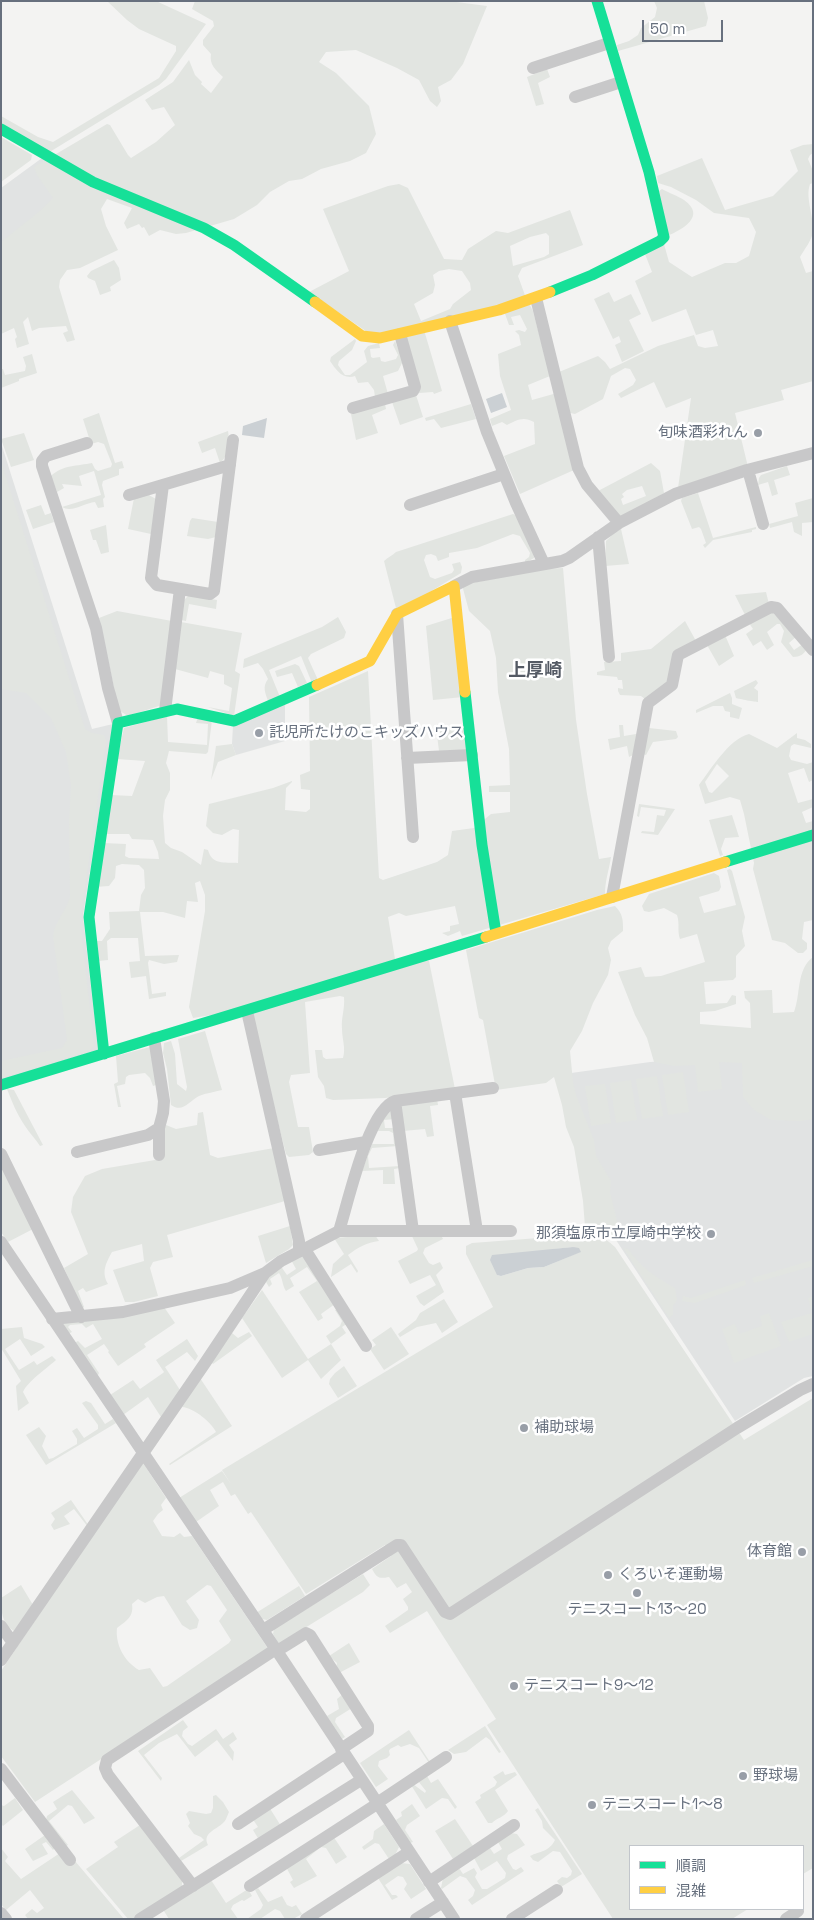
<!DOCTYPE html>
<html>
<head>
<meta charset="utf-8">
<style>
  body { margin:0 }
  #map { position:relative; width:814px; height:1920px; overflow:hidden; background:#f3f3f2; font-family:"Space Grotesk","Noto Sans JP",sans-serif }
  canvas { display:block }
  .frame { position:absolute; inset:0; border:2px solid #67707e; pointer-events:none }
  .legend { position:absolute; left:629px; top:1845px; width:175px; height:65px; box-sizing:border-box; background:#fff; border:1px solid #c2c6cb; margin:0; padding:6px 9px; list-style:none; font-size:15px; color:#67707e }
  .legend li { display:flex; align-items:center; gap:10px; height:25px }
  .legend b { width:25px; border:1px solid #c2c6cb }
  .scale { position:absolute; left:642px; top:20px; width:81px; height:22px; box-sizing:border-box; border:2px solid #67707e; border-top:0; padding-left:6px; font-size:15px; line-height:18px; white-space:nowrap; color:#67707e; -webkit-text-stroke:4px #fff; paint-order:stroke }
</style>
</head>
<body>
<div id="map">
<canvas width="814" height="1920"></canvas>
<div class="frame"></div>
<ul class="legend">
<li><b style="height:6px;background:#16e098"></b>順調</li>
<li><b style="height:6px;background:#ffcf43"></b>混雑</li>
</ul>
<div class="scale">50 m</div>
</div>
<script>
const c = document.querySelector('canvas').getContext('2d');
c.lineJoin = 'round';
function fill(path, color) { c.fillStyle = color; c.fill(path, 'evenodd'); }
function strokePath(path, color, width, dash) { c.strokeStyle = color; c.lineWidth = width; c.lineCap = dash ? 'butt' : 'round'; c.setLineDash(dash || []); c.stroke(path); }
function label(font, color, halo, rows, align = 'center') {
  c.font = font + ' "Space Grotesk","Noto Sans JP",sans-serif'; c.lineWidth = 5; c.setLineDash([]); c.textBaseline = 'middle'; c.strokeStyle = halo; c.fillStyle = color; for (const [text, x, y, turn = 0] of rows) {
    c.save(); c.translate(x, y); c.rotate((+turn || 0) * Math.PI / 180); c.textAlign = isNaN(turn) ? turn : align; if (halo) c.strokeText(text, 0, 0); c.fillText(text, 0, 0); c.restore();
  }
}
fill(new Path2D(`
  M42,158l43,25 -84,64v-59z
  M1,443l91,286 21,-5 -30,192 15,134 -97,30z
  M285,702v39l-49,14 -4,-11 1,-19z
  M753,1056l60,46v274l-9,2 -69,43 -119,-181 -15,-12 -44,-153 93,-13z`), '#e1e3e3');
fill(new Path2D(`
  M107,1h49l50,23 -40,55 -7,6 -111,68 -47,-27v-10l37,21 15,5 106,-64 17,-27v-5l-37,-17 -12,-9z
  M195,1h254l38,5 -24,58 -12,16 -13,7 3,14 -4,6 -7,-6 -11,-21 -22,-12 -41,-18 -30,2 -7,10 17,11 33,33 7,28 -10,19 -16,8 -29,8 -19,10 -13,2 -19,11 -13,13 -23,14 -48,14 -10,1 -16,-4 -11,6 -5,-9 -2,1 -3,-4 -12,5 -3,-6 8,-15 -25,-9 -6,10 5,17 12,24 -38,18 -13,2 -7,10 -1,7 16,53 -8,2 -4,-9 5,-2 -2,-5 -27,2 -7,3 -4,-14 -5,5 6,22 -12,4 -2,-9 2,-2 -3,-9 -13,6v-92l39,-31 13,-13 -16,-23 -3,-8 73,-43 3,1 18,30 3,3 25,-16 19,-17 -11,-18 -12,3 -7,-10 28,-18 16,-22 6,15 7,7 -1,2 10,9 12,-16c-7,-7 -14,-12 -12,-23l-8,-9v-5l11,-14 -1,-5 -21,-12z
  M654,1h50l4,17 -2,8 -88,25 -1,-6 12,-4 9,-6 3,-7 14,-11 2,-9z
  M547,69l3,8 -12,6 6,21 -8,2 -9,-29z
  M1,137l31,18 -1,5 -30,22z
  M813,144v9l-3,2 -2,4 5,12v12l-3,1c-5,14 4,32 3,48 -1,8 -9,18 -13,25l6,16 7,-2v110l-32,9 3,10 -49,13 13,54 -70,21 13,-90 -25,10 -12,-26 -33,16 -3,-4 15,-9 3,-5 -6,-11 -5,-1 -14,8 -8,23 -28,15 -9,-2 -7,-40 39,-16 7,6 5,7 48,-23 36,-11 4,11 7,2 13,-2 -5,-16 -17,5 -10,-26 -34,13 -17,-41 17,-9 -7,-18 19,-10 5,18 23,15 33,-14h11l13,-7 7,-24 -7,-14 -35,-5 -18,-13 -25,-13 -13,-4 -1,-7 45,-18 23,52 48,-14 25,-25 -8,-21 13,-5z
  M399,184l9,4 36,71 18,1 6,-11 28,-18 12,2 62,-23 13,35 -61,23 -4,8 8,22 7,13 17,65 -22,9 4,15 25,-7 17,77 -54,24 -16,-38 31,-12 -1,-22c-11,-6 -17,-2 -27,3l-5,-3 -10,4 -2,-7 21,-9 -11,-34 -2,-22 23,-9 -2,-10 -4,-4 4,-1 6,2 2,-3 -7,-14 -9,2 3,8h-5l-5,-14 -131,25 -64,-44 40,-21 -26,-62 65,-23zM546,233l3,3v18l-5,3 -31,9 -3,-20 20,-9zM449,269l13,2 8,12 1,7 -18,14 -3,5 -29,12 -7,-17 19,-11 2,-8 -2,-10 6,-4z
  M662,189c7,4 16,7 22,11 23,16 -2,30 -17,36l-8,-45z
  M114,260l5,8 2,12 -11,7 1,4 -11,4 -5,-14 -7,-3 -1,-2 4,-5z
  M609,292l5,10 17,-8 10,20 -12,6 15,31 -22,11 -7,-17 6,-3 -2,-6 -6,3 -19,-40z
  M424,330l18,61 -8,3 -1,-2 -14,1 -16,-57z
  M355,339l1,2 -4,9 -13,11 -1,4 7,10h5l17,-13 -3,-11 4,-5 11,-3 1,5 -10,1 1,8 2,1 7,-1 1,4 4,1 11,-3 2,-4 -5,-10 2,-4 8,20 -5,10 -15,5 5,18 -13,3 -1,-7 -6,-8 -10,1 -3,-7c-12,4 -19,-6 -25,-15l1,-4z
  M32,354l5,19 -18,6v2l-18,7v-19h2l2,6 20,-4 1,-5 -3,-9z
  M416,395l7,22 -23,8 -8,-23z
  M385,404l1,5 -14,6 6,18 -22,7 -5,-26z
  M471,404l5,15 -35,9 -7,-9 -8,2 -1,-3z
  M99,413l16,50 7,-2 2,7 -5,1v6l-16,6 -1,4 3,12 -2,2 1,8 -6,1 -3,-6c-11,1 -23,11 -33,5l39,-12 -7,-24 -15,5 3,10 -20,-2 2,4 -7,4 -6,-16c11,-11 27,-10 41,-13l3,6 3,2 13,-4 1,-3 -8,-20 -6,-2 -7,2 -8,-25z
  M228,431c2,11 1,25 -8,32l-5,-15 -13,5 -4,-11z
  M24,433l10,27 -23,7 -10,-28z
  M1,461l84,268 7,4 12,2 2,6 -26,180 14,125 -4,5 -89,27v-17l61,-13 5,-8 -14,-104c2,-15 13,-25 17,-39l-1,-75 2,-37 -5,-33 -15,-34 -25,-25 -25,-4z
  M651,463l9,8 4,22 -43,25 -23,-27zM642,486l4,10 -23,9 -2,-6 3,-2 -2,-3 5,-4z
  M787,466l3,9 -16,5 4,14 -6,2 -4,-14 -10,3 1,-7 2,-3z
  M698,493l15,45 43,-11v2l-4,1v2l-39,8 -8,8 -2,-3 3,-2 -5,-14 -2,-2 -7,2 -11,-28 1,-3z
  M147,494l9,5 -5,35 -23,-5 6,-31z
  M813,498v24l-11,1v13l-8,-4 -2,-10 -22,6 -1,-4 29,-8 -3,-13z
  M41,505l4,10 6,-2 3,9 -21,7 -7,-19z
  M513,514l2,1 20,38 -1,5 -9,5v-3l4,-3 1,-4 -10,-17 -7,-2 -36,14 -28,5v4l-11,4 -2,-5 -5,-2 -5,1 -2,5 6,17 5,2 17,-6 2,-3 -2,-6 8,-2 2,5 -1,6 -64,39 -13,-51c4,-4 8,-5 12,-9z
  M192,518l26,4 -2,15 -8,2 -21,-3 3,-15z
  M106,525l3,27 -8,2 -5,-14h-3l-3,-10z
  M621,529l8,35 -24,2 1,-25 8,-8z
  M563,568l13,152 11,74 12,65 12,-2c-2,13 -6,24 -6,37l-143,42 -2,-5 -12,5 -6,-3 8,-2v-5l9,-2 -4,-18 -49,10 -7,-3 -11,4 7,42 34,2 26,128 -70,9 -52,2 -7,-2 -2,-12 -6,-9 -3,-27h7l1,7 3,2 17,-1c3,-10 -1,-19 -1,-29 -1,-12 3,-19 2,-32l-4,-1 -35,6 5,71 -19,2 -2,7 9,45h11l4,25 -4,3 -20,2 -3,-3 -37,-145 -56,9 -4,-11 16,-96v-16l-5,-14 -5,2 3,19 -11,-1 -2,17 -22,-6h-23l5,44 34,-1 -2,7 -13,2 -15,-4 -1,3 4,31 14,-2v4l-17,3 -3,-23 -15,2 -2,-16 11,-1 -2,-23h-27l-4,3 1,19 -10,1 -2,-20h6l8,-12 -1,-17 30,-1 2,-16 4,-7 -1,-18 -5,-5 -17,-1 -6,2 -1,12 -6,8 -14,1 8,-44 23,1 -1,12 4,2 30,1 -1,-7 -5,-12 -21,-1 -3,-5h-24l6,-39 21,1 13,-35 -28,-2 7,-31 43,-12 1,26 39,3 1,-21 -12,-1 2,-6 14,3 -4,32 -2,2 -37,-3 -3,12 4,10v17l-5,10 -2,16 2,27 6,5 11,4 19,13 3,-16 4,1c4,15 16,12 30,13l1,-33 -6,-1 -11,6 -9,-2 -7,-7 3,-22 64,-16 19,-7v1l-6,6 -1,22 21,2 4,-3v-19l-9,-1 -1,-14 10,-4 -1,-74 59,-26 11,207 4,2 54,-18 11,-7 4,-24 22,-3 17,-14 19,-2v-20h-21v-6l21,-1 -1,-36 -11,-57 -2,-34 -6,-27 -21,-20 -7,-26 77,-16z
  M766,592l3,12 -24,11 -10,-20z
  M189,595l28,5 -1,9 -27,-5 -3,17 -5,-1 3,-20z
  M117,611l55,10 -10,84 -34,11 -8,-5 -2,-4 -19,-89z
  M771,611l26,25 -8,7 5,7 9,-6 4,5c-3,5 -7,8 -14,8l-12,-15 3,-11 -4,-7h-3l-10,8 7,13 -7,5 -6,-9 -8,5 -7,-12 7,-5 -4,-6z
  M338,617l8,15 -2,6 -33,16 -3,4 10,22 -6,3 -11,-27 -32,14 11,27 -11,6c-4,-10 -7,-16 -1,-24l-5,-10 -5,-6 -15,5 1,-9 78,-32z
  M455,617l8,80 -30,3 -7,-74z
  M685,621l11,20 -22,12 -5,30 -24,16 -4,-3 -21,-1 -2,-4v-3l5,1 -1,-9h-4l-1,-3 -20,-2v-3l8,-2 -1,-8 17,-1v-8l30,-4z
  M181,622l61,11 -7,38 5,3 -6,42 -26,-9 21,4 3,-23 -8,-4v-9l-14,-4 -2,7 -33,-9z
  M725,635l9,21 -15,10 -12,-21z
  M295,664l4,2 8,17 -9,4 -6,-14 -15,4 -2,-6z
  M756,680l2,3 -4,5 4,3v11c-2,0 -19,-3 -22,-4l-2,-7z
  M730,693l2,5v6l10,4 -3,11 -9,-2v-5l-5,-1 -2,-5h-10l-17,7v-3z
  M465,725l2,25 -28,1 -3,-24z
  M619,725h4l1,11 12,-2 -1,20 -6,3 -2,-11 -17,4 -2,-11 12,-2z
  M649,728l27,3 2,6 -2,2 -23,3 -7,13 -3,-1z
  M797,733v5l8,2 6,4v4l-17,-4 -3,2 -2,10 2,4 16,4 6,-2v18l-4,2 -5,-14 -16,5 10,30 15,-4v8l-11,5 4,11 7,-2v99l-9,2 -2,17 5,4v6l-4,4h-5l-13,-10 -13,-3 -19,-71 1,-6 -10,-49 -4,-14 -10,-3 -25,7 -6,-19c12,-16 30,-46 50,-51l28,14zM717,764l12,12 -17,17 -3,-1 -4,-10z
  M232,744l4,11 -18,7 -7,18 5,-34z
  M639,804l36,5 -17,26 -17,-2 1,-2 12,1 3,-17 7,1 2,-6 -25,-3 -2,10 -2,-1z
  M732,815l7,22 -14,1 -4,11 2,6 -3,1 -11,-36z
  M730,869l2,2 13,46 -3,14 3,15 -9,10v21l-3,3 -29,2 2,22 21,-1 5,-8 4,1v8l-21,7 -15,1v12l51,4 -1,-25 -5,-5 -1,-7 28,-1 1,23 21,-1c7,-18 2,-42 19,-55v162l-12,2 -30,-1 -17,-10 -11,-13 -1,-34 -23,-1 3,27 -24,3 -3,-27 -21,1 -20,-4 -7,-24 -12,-23 -17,-43 23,-5 4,10 16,-1 44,-14 -8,-28 -17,5c-3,-8 0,-15 -3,-24l-13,-7 -15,4 -5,-1 -2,-5 7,-12 65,-21 5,3 2,11 -2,4 -20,6 5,16 32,-8 -9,-35z
  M615,906c8,8 8,14 8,25l-12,10 -3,7 3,12 -3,15 -15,28 -11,28 -12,20 3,31 3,13 18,45 2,16 15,25 -1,11 8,33 -2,10h-4l-27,-8 -2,-26 -9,-54 -8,-20 -4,-22 -8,-28 -8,6 -50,7 -13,-70 -4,-2 -13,-68 131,-40z
  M205,1031l17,59c-7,2 -16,3 -23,6 -11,6 -16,17 -28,9l-4,-36 -4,-16 1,-10 7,-2 4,13 2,30 9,7 1,-4 -9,-48z
  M150,1047l6,38 -3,1 -3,-8 -5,-5 -16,2 -3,2 -1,7 -8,2 4,21h-3l-4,-23 4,-2 -2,-26z
  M683,1072l6,40 -21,3 -6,-40z
  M657,1076l6,40 -21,3 -6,-40z
  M631,1080l6,40 -21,3 -6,-40z
  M605,1084l6,39 -20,3 -6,-40z
  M7,1089l7,1 29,55 -3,1c-4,-7 -11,-13 -15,-20 -8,-12 -13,-24 -18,-37z
  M437,1099l1,6 -8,1 4,30 -7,1 -2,-8 -22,2 -2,-27z
  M390,1107l5,12 -11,1 1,8h11l2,18 -26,2 -4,8 1,12 31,-2v2l-6,1 1,15h-12v-14l-21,1 10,-27h22l-1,-11 -4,-2h-13z
  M203,1112l7,43 8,3 56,-10 11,53 -118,34 6,22 -20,5 -3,6 8,28 -24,6h-9l-12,-32 31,-9 -2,-17 -30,8c-6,11 -11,20 -4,32l-22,8 -3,-4 -5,3 6,16 -2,2 -18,-41 24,-14 -17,-42 2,-15 12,-21 17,-7 53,-9 8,-4v-25l3,-6 10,4 21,-4 1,-12z
  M1,1163l32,66 -25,13 -7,-10z
  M290,1226l3,19 -4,4 -23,14 -8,-27z
  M411,1234l30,1 2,4 -18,9 -2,5 6,10 4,2 7,-3 3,6 -7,7 8,17 -20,14 -4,-3 -4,-7 20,-11 -6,-10 -20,9 -12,-23 19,-10 1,-2z
  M375,1235l4,6c-13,2 -19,5 -31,14l10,16 -1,2 -6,-9 -20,13 2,-13 11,-10 -10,-16z
  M579,1235c18,0 23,0 36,12l129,193 69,-42v470l-10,6v-28h-173v63h118l-16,10h-119l-126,-194 9,-6 -69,-108 -37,22 -5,-7 23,-16v-3l-5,-8 9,-7 -6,-9 -9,5 -8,-11c-10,2 -12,1 -17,-8l19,-13 -6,-11 -79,49 -55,-82 -3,2 -13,-20 -4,2 -8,-14 -13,8 9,16 -23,16 -17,-24 43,-27 9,13 -9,-14 271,-163 -27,-53v-8l6,-3zM573,1247l7,5 -36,15 -16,1 -27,8 -4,-1 57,-26z
  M623,1248l5,1c15,20 25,26 47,39l2,12 -4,6v9l-4,3z
  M304,1255l31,49 -14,10 2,4 -5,3 -19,-29 18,-11 -10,-14 -17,11 4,8 -8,5c-4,-6 -3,-12 -7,-18l-9,6 2,5 -3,3 -3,-5 1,-5 13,-12 7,10 9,-6 -6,-11z
  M813,1260v6l-59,17 -2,-5z
  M745,1280l1,5 -51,18 -13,-2 1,-5 8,2z
  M262,1290l46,69 23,-15 -5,-8 14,-10 2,-5 -7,-11 2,-1 11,14 -6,4 4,6 -15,11 10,16 -20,19 -13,-19 -26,18 -40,-60z
  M813,1296v38l-24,8 -8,-20 31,-9 -4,-15z
  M444,1299l14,23 -16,11 -6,-10 -19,4 -17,10 -2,-3 18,-14 4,-7z
  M164,1307l11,16 -31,21 2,3 -28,19 -10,-14 1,-1 -5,-7 -17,11 12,18 -2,4 -23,-34 4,-2 7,7 17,-9 -9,-15 -7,4 -4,-4 -12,1 -2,2 4,5 -4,2 -6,-13z
  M769,1313l12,33 -47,17 -12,-34 13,-5 4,10 23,-8 -2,-10z
  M22,1327l2,11 18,6 3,3 -14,9 -11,-17 -15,10 14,21 15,-9 3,4 15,-9 4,4c-10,9 -28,21 -33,32l6,11 -11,8 -2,-25 5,-5 -20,-33v-19z
  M391,1327l18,27 -25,16 -14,-21 6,-4 -4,-5z
  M249,1332l3,4 -39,28 -2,-2 21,-29 6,5z
  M187,1339l11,17 -3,5 -8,-9 -22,15 15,23 -19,27 -13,-20 -25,18 -13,-20 23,-15 7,9 23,-16 1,-1 -8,-12z
  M344,1366l13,20 -19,12 -9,-14 1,-5 5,-6z
  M200,1378l32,48 -62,39 -1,-1 47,-32c-5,-10 -22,-24 -34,-25z
  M86,1401l5,2 14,21 8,-5 3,4 -70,42 -20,-30 13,-8 7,9 -4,10 7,13 4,-1 24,-14v-5l-5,-8 5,-3 7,10 14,-9v-4l-16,-22z
  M143,1463l23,35 -5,7 2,5 -5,4 -5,7 9,15 12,1 6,-4 4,4 8,-1 77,114 -234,152 -34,-46v-85l139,-207zM207,1585l4,1 16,24 -8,11 12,19 -2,3 -62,43 -4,1 -13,-19 -11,2c-14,-8 -24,-25 -22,-42 9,-7 17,-11 15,-24l6,-5 7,4 12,-6 7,-1 18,29 8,5 7,-2 2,-8 -13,-19z
  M71,1500l18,26 -1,1 -14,-18 -10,7 6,8 -16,6 -3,-5 4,-6 -4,-6z
  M363,1574l7,11 -7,7 -84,52 -6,-10 1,-5z
  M21,1585l12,20 -19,26c-12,-7 -13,-20 -13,-33z
  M299,1586l6,10 -38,24 -5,-1 -6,-6z
  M349,1643l11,19 -21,11 -3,-5 1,-5 -8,-7z
  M343,1694l9,14 -16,10 -1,4 10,15 -3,2 -15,-23 12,-7 -2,-10z
  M183,1720l5,7 -5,4 -1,5 6,8 4,2 24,-17 7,10 10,-7 4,7 -8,6 5,7 -1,9 -16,-21 -22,17 -18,-23 -18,9 -15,12 18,23 -1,3 -23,-30z
  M485,1726l16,26 -2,1 -9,-13 -4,-3 -20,15 -12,2 -6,-4z
  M409,1730l21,32 -1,1 -10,-15 -9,-4 -9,3 -3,-2 -8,4 -1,2 1,4 -3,3 -8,3 -1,5 10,13 -12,8 -16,-24z
  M503,1771l2,4 10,-3 2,3 -22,15 13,21c-4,6 -11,7 -16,12h-4l-13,-21 6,-4 -1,-3 15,-9 2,-4 -4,-5z
  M427,1776l4,7 7,-4 19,28 -2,2 -7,-10 -6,-1 -16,11 -15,-24 2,-1 12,9 1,-2 -8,-10z
  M72,1790l23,28 -11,6 -12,-18 -4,-1 -19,16 19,24 -2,1 -20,-26 1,-4 10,-7 -4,-7z
  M216,1795l7,7 6,10c-2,4 -3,9 -6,11 -7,7 -21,10 -15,22l-27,16 -2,-3 25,-18 -3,-3 -7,-3 -6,-8 2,-3 -4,-9 3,-3 17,3 5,-1 2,-5v-12z
  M15,1798l8,12 -20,16 -2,-2v-19l3,1z
  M412,1804l8,12 -13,9 -2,5 8,12 -3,1 -14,-23 6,-4 -1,-4z
  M269,1807l12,19 -22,14 -6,-10 5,-3 -6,-9z
  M538,1808l44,66 -21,13 -4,-6 5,-4 5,1 4,-3 1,-4 -12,-19 -7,-1 -15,11 -5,-2 -3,-4c10,-5 19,-4 25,-16l-12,-12 -1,-7 -7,-11z
  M455,1819l18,27 -20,13 -18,-28z
  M384,1824l15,23 -4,8 -6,4 -10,-15 -4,-1 -11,7 -2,-3 11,-8 1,-8z
  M140,1825l42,56v6l-48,32h-6l-42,-50 32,-22 -4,-5z
  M511,1833l6,1 8,11 -17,10 -1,4 6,10 3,1 5,-3 3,4 -52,34 -4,-5 5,-4 2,-6 -9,-12 -6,-2 -18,13 -1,-1 2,-10 16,-10 4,6 11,-6 3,5 -2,4 7,12h5l18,-11 1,-5 -9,-12 -16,10 -7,-13 16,-10 4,6 8,-5 -4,-7z
  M45,1835l10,13 -2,2 -7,-8 -4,2 6,10 -15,7 -8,-12z
  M333,1836l14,21 -11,7 -10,-16 -5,-1 -15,12 11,17 -23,12 -4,-6 3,-2 -7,-13z
  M1,1848l7,9 -3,4 16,18 39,-26 15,8 49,58h-96l-3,-4 7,-6 5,4 7,-5 -14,-18 -24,20 -5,-6z
  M401,1863l9,1 16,25 -15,10 -7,-10 3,-5 -4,-7 -5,-1 -13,9 7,10h4l2,2 -6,3 -14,-22z
  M211,1880l15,23 22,-14 4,7 -8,5 -2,-1 -9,5 -2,4 7,10h-69l-7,-11z
  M258,1888l10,14 14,-6 5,9 5,2 4,-2 6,9 -9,5h-8l-5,-8 -5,-2 -15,10h-13l14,-10 2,-4 -8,-15z`), '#e2e5e1');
fill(new Path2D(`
  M502,393l5,14 -16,6 -5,-14z
  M267,418l-3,20 -22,-3 1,-9z
  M573,1247l6,1 2,4 -37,15 -16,1 -27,8 -4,-1 -7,-15 2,-5z`), '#cbd0d4');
strokePath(new Path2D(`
  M533,68l76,-25
  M575,97l46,-15
  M536,298l42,170 9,17 32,38 56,-29 72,-24 66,-17
  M450,321l37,111 29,71 28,61
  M353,408l60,-17 2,-4 -15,-53
  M87,443l-41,13 -4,5v5l54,162 12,60 10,35
  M748,470l15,54
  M163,485l-12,93 6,7 53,9 4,-3 19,-151
  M129,495l101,-30
  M410,505l94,-31
  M598,537l11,120
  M454,586l18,-9 90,-16 7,-3 50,-35
  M397,614l16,223
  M165,711l15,-122
  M407,758l65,-3
  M612,897l36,-194 24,-18 6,-30 93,-48 6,1 36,42
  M247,1011l52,230v9
  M455,1093l22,138
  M395,1101l18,130
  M319,1150l47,-8
  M77,1152l71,-17 11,-7 4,-15 1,-12 -10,-63
  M1,1154l80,163
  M159,1155v-27
  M339,1231c9,-28 29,-121 56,-130l98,-13
  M1,1242l276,409 177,268
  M304,1248l62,98
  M52,1319l71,-7 107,-24 35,-15
  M1,1626l12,17
  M263,1630l134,-85h4l44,67 5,2 287,-186 63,-38 13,-6
  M277,1651l29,-18 4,2 58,91v5l-27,18
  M1,1660l204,-297 60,-90 16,-12 58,-30h172
  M1,1769l69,91
  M377,1803l69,-46
  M238,1824l106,-70
  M429,1882l85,-57
  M193,1886l-85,-111 -3,-7 2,-8 169,-111
  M250,1886l127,-82
  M1,1913l5,6
  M140,1919l221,-139
  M306,1919l103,-67
  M416,1919l27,-17
  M512,1919l45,-29
  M786,1919l12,-8`), '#c8c8c9', 12);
strokePath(new Path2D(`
  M1,129l92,53 111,46 30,17 81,57
  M550,292l42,-17 68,-34 4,-4 -15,-65 -52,-171
  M465,692l17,153 14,88
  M725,862l88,-27
  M104,1054l-15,-137 29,-194 59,-14 57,12 83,-36
  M1,1085l485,-148`), '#16e098', 11);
strokePath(new Path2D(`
  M315,302l47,34 18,2 119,-28 51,-18
  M317,685l53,-24 27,-47 57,-28 11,106
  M486,937l239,-75`), '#ffcf43', 11);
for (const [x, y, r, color] of [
  [758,433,5,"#989ea7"],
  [259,733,5,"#989ea7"],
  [711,1234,5,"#989ea7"],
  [524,1428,5,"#989ea7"],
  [802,1552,5,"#989ea7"],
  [608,1575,5,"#989ea7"],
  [637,1593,5,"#989ea7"],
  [514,1686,5,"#989ea7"],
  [743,1776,5,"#989ea7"],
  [592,1805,5,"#989ea7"]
]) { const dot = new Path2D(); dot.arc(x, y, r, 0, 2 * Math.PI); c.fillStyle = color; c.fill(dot); strokePath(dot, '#fff', 2); }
label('15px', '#67707e', '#fff', [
  ["旬味酒彩れん",748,433,"right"],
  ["託児所たけのこキッズハウス",269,733],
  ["那須塩原市立厚崎中学校",701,1234,"right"],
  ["補助球場",534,1428],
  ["体育館",792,1552,"right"],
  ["くろいそ運動場",618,1575],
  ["テニスコート13～20",637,1610,"center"],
  ["テニスコート9～12",524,1686],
  ["野球場",753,1776],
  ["テニスコート1～8",602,1805]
], 'left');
label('bold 18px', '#545a64', '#fff', [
  ["上厚崎",535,671]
]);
</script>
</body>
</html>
